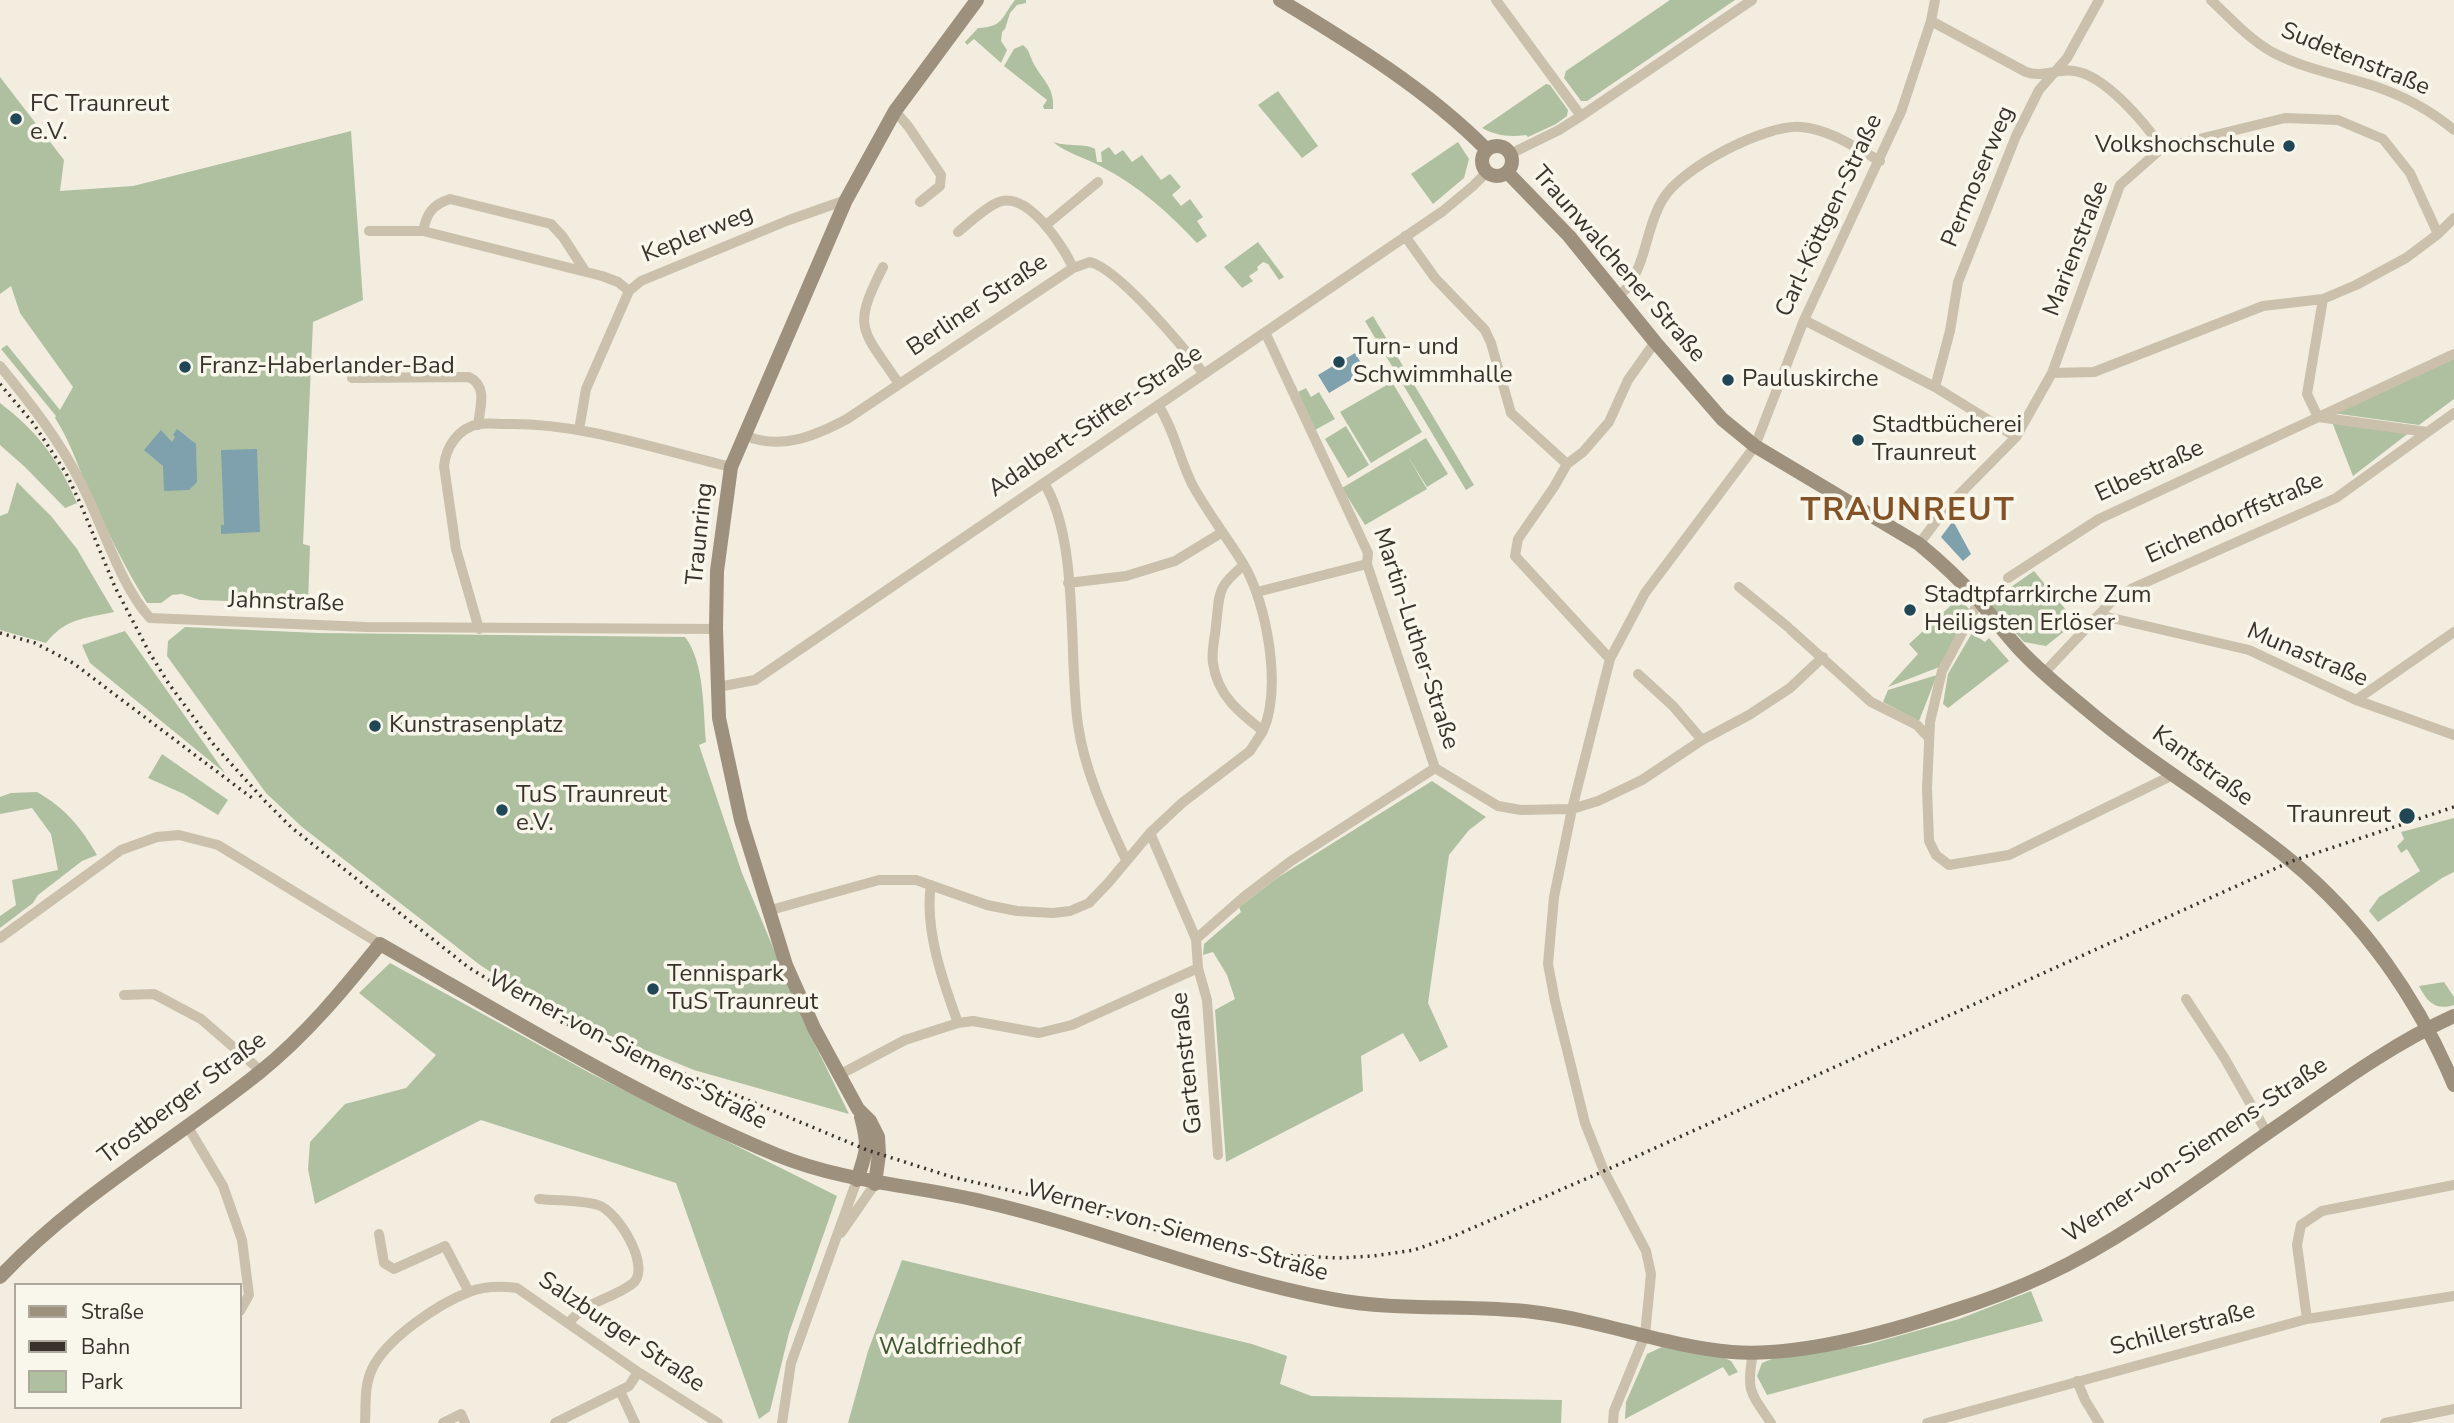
<!DOCTYPE html>
<html>
<head>
<meta charset="utf-8">
<style>
  body { margin:0 }
  #map { position:relative; width:2454px; height:1423px; overflow:hidden; background:#f2eddf; font-family:"Nunito Sans",sans-serif }
  canvas { display:block }
  .legend { position:absolute; left:14px; top:1283px; width:228px; height:126px; box-sizing:border-box; background:#f9f6ec; border:2px solid #aca89e; margin:0; padding:9px 12px; list-style:none; font-size:21px; color:#38322a }
  .legend li { display:flex; align-items:center; gap:14px; height:35px }
  .legend b { width:35px; border:2px solid #aca89e }
</style>
</head>
<body>
<div id="map">
<canvas width="2454" height="1423"></canvas>
<ul class="legend">
<li><b style="height:9px;background:#9d907d"></b>Straße</li>
<li><b style="height:9px;background:#38322a"></b>Bahn</li>
<li><b style="height:19px;background:#aec0a0"></b>Park</li>
</ul>
</div>
<script>
const c = document.querySelector('canvas').getContext('2d');
c.lineJoin = 'round';
function fill(path, color) { c.fillStyle = color; c.fill(path, 'evenodd'); }
function strokePath(path, color, width, dash) { c.strokeStyle = color; c.lineWidth = width; c.lineCap = dash ? 'butt' : 'round'; c.setLineDash(dash || []); c.stroke(path); }
function label(font, color, halo, rows, align = 'center') {
  c.font = font + ' "Nunito Sans",sans-serif'; c.lineWidth = 7; c.setLineDash([]); c.textBaseline = 'middle'; c.strokeStyle = halo; c.fillStyle = color; for (const [text, x, y, turn = 0] of rows) {
    c.save(); c.translate(x, y); c.rotate((+turn || 0) * Math.PI / 180); c.textAlign = isNaN(turn) ? turn : align; if (halo) c.strokeText(text, 0, 0); c.fillText(text, 0, 0); c.restore();
  }
}
fill(new Path2D(`
  M1015,0h11v3l-9,2 -7,8 -5,16 -3,3 -1,9 6,9 -6,13 -27,-24 -7,6 -2,-3 13,-14c25,-1 23,-10 37,-28z
  M1670,0h65l-148,101h-6l-17,-23 2,-7z
  M1023,45c6,5 6,8 9,15 8,19 23,25 21,49h-9l-1,-3 4,-6 -43,-34 10,-17z
  M0,77l64,83 -4,31 73,-5 218,-55 12,169 -50,22 -10,222 7,2 -2,58 -108,-4 -18,-6 -10,1 -11,8h-14c-23,-36 -42,-77 -60,-116 -10,-23 -18,-48 -32,-69l1,-2 -55,-67 6,-4 53,65 13,-23 -53,-74 -9,-27 -11,8z
  M1546,84l4,1 18,25 -1,6 -11,8 -28,13 -2,-2c-17,2 -29,1 -44,-7z
  M1278,91l40,55 -16,12 -44,-53z
  M1053,142c14,5 33,1 42,7l2,13h5l-1,-10 8,-5 6,8 8,-5 9,12 10,-7 19,25 9,-6 11,13 -9,8 9,11 9,-7 13,18 -6,4 10,15 -10,7c-28,-30 -58,-57 -95,-76 -16,-9 -34,-13 -49,-25z
  M1458,142l11,17 -5,19 -31,26 -22,-30z
  M1258,242l26,35 -5,3 -11,-16 -5,-2 -6,5 1,3 -9,6 4,5 -11,7 -18,-21z
  M1373,316l101,169 -8,5 -101,-169z
  M2454,356v43l-35,26 -87,-12z
  M1392,382l30,50 -51,31 -31,-51z
  M1306,388l5,9 8,-5 16,27 -20,11 -17,-38z
  M0,403c38,29 58,56 77,100l-12,5 -40,-41 -25,-22z
  M2332,422l78,10 -57,44z
  M1346,426l23,39 -21,13 -23,-39z
  M1426,438l22,36 -21,13 -20,-32 20,34 -62,36 -23,-37z
  M17,482l34,34 26,33 37,63c-31,7 -48,6 -68,31l-46,-13v-114l8,-3z
  M2034,571l42,51 -30,24 -22,-4 -36,-39z
  M1959,598l11,12 -28,56 -54,21 30,-33 -9,-10z
  M185,627l133,6 367,4c20,26 18,74 21,105l-7,3 43,128 62,149 45,92 -155,-44 -142,-58 -72,-47 -178,-138 -36,-34 -99,-137 1,-15z
  M125,631l100,142 -135,-110 -8,-18z
  M1972,633l13,9 4,-4 20,23 -61,47 -5,-4 5,-30z
  M1937,675l-18,46 -36,-19 5,-12z
  M162,754l66,46 -10,15 -34,-21 -36,-16z
  M1432,781l54,36 -17,13 -20,25 -21,148 20,44 -28,15 -17,-29 -42,23 2,35 -137,71 -11,-152 20,-11 -8,-24 -14,-23 -10,3 1,-11 37,-32 -2,-5 38,-29z
  M37,792c28,16 44,35 60,63l-15,6 -44,34 -5,8 -33,25v-12l16,-11 -4,-25 46,-10 -7,-36 -19,-26 -32,6v-17l11,-4z
  M2454,818v54l-12,6 -64,44 -9,-11 10,-14 41,-26 -13,-22 -6,4 -4,-7 7,-7 -3,-7z
  M390,963l200,110 247,123 -48,137 -19,78 -11,8 -83,-236 -195,-63 -166,84 -7,-35 2,-27 35,-38 61,-16 30,-33 -77,-62z
  M2444,982l10,15v8c-18,6 -27,-3 -35,-19z
  M902,1260l350,84 35,12 -7,28 31,12 251,4 -1,23h-713l20,-72z
  M2031,1291l12,30 -276,74 -10,-19 5,-13 12,-5 92,-13 93,-26z
  M1662,1347l57,8 12,6 7,11 -9,4 -6,-9 -98,52 1,-17 21,-48z`), '#aec0a0');
fill(new Path2D(`
  M1355,353l11,18 -37,22 -11,-18z
  M177,429l19,15 1,38 -8,8 -25,1 -1,-25 -19,-16 17,-20 11,12 3,-5 -2,-2z
  M257,449l3,83 -39,2v-9h3l-3,-75z
  M1953,521l18,33 -8,7 -22,-24z`), '#7fa1ad');
strokePath(new Path2D(`
  M1496,0l85,116
  M2211,0c19,18 38,39 61,52 32,17 68,23 102,34 30,10 56,24 80,44
  M1931,21l95,51c17,6 31,-4 48,-1 31,4 71,52 88,77
  M895,111l13,15 33,49 -1,11 -20,16
  M1510,154l49,-24 22,-14 171,-116
  M1046,225l52,-43
  M369,231h54l179,45 16,6 11,9
  M423,231c4,-18 9,-26 27,-32l101,25 12,13 22,34
  M958,232c11,-9 29,-26 41,-30 29,-11 65,45 74,66
  M1405,236l30,42 50,52 6,13 20,70 56,51
  M883,267c-32,63 -21,61 16,117
  M1619,296c28,-25 25,-66 44,-97 18,-31 102,-75 138,-72 28,2 55,21 79,34
  M2323,299l-16,95 11,23 109,15
  M1804,320l131,67 81,50
  M1265,332l103,221 -1,11 68,204 63,38 23,4 51,-1 26,-8 44,-21 60,-40
  M0,366c31,38 60,75 82,119 21,41 38,100 68,133l216,9 350,2
  M2052,373l42,-1 169,-66 60,-7 33,-14 50,-27 32,-24 16,-16
  M352,378l117,-1c19,9 11,30 9,48
  M1935,387l15,-56 8,-49 58,-146 23,-46 28,-32 32,-58
  M1158,405c16,24 21,53 34,79 15,28 35,53 52,81 23,39 38,123 19,166 -23,-18 -46,-36 -50,-68 -2,-11 2,-25 3,-37 4,-34 0,-38 28,-61
  M579,430l7,-41 43,-98 12,-10 148,-61 57,-20
  M744,435c36,16 71,1 103,-16l226,-151 17,-6c29,7 94,86 114,112
  M1044,483c36,58 24,173 34,242 7,48 28,91 48,135
  M1919,544l28,-37 69,-70 36,-64 68,-188 42,-37 123,-30 53,2 45,19 27,34 28,61
  M2008,578l91,-59 355,-165
  M1068,583l58,-7 49,-15 46,-28
  M1739,587l49,40
  M1257,592l110,-28
  M1979,601l-37,70 -12,51 -3,66 2,53 7,14 13,10 60,-10 166,-81
  M2099,615l150,35 107,50 98,35
  M479,629l-23,-80 -12,-83c2,-19 14,-38 35,-42 8,-1 18,0 26,0 75,-2 154,26 226,43
  M1791,630l80,72 46,23 12,13
  M1610,659l-95,-103 3,-17 36,-52 13,-23 16,-12 26,-30 19,-42 27,-38
  M2044,673l66,-70 23,-15 203,-90 118,-85
  M1638,674l35,32 29,34 47,-25 41,-27 33,-31
  M718,687l37,-7 688,-469 30,-25 14,-14
  M2356,700l98,-68
  M1150,833l46,106
  M931,885c-7,43 12,97 27,138
  M767,911l112,-31h37l71,25 30,6 36,2 17,-2 19,-8 20,-21 41,-49 32,-30 68,-52 13,-20
  M0,938l121,-88 36,-13 22,-2 39,10 162,99
  M1198,968l9,32 11,155
  M124,995l30,-1 47,25 60,52
  M2186,999l39,60 42,74
  M839,1075l66,-35 53,-17 15,-2 66,12 33,-8 126,-57 -2,-29 49,-43 46,-35 144,-93
  M188,1127l35,59 19,54 7,55 -9,16
  M539,1199c19,2 41,1 59,6 20,6 55,64 34,79 -20,15 -48,18 -63,39
  M841,1233l34,-49
  M379,1234l5,29 10,6 51,-23 24,46
  M2307,1319l-10,-74 4,-20 21,-14 132,-26
  M1753,1353c-7,38 -3,39 18,70
  M2077,1381l8,19 14,23
  M620,1391l15,32
  M365,1423c1,-18 -1,-37 7,-54 14,-30 66,-65 97,-77 15,-6 32,-6 48,-4l121,84 80,51
  M443,1423l18,-9 4,9
  M555,1423l74,-37 9,-14
  M782,1423l9,-60 66,-183
  M1613,1423l1,-12 31,-76 6,-61 -5,-23 -42,-80 -19,-48 -30,-122 -7,-37 6,-67 18,-88 38,-150 35,-66 110,-147 49,-126 97,-208 30,-91 4,-21
  M1927,1423l380,-104 147,-23
  M2385,1423l69,-14`), '#cac0ab', 10);
strokePath(new Path2D(`
  M1280,0c71,43 148,90 207,150
  M1482 161a15 15 0 1 1 30 0a15 15 0 1 1-30 0Z
  M1507,172l62,64 86,106 67,77 33,27 164,98c22,18 43,38 62,59 13,16 26,33 41,49 19,20 41,38 63,56 64,55 139,98 205,152 73,60 128,139 164,225
  M857,1180c10,-29 12,-34 4,-63
  M875,1184l4,-30 -1,-17 -8,-16 -12,-12 -44,-81 -28,-63 -45,-145 -22,-102 -3,-89 1,-58 14,-104 115,-267 49,-89 82,-111
  M0,1277c76,-81 174,-136 260,-205 46,-37 83,-82 120,-128 130,74 259,154 397,211 69,28 138,30 208,47 117,27 228,75 347,97 66,13 134,5 201,13 68,8 131,34 199,40 66,5 157,-20 220,-41 32,-10 64,-22 94,-36 85,-40 160,-100 236,-152 56,-39 110,-79 172,-107`), '#9d907d', 14);
strokePath(new Path2D(`
  M0,384l33,39 33,50 15,32 34,82 34,65 20,32 45,61 51,56 27,27 176,139 79,49 320,134 85,27 87,20 200,56 99,5 35,-2 41,-6 40,-14 150,-65 688,-310 162,-54
  M0,633l35,10 38,20 179,135`), '#38322a', 3.5, [2, 5]);
for (const [x, y, r, color] of [
  [16,119,7,"#214757"],
  [2289,146,7,"#214757"],
  [1339,362,7,"#214757"],
  [185,367,7,"#214757"],
  [1728,380,7,"#214757"],
  [1858,440,7,"#214757"],
  [1910,610,7,"#214757"],
  [375,726,7,"#214757"],
  [502,810,7,"#214757"],
  [2407,816,9,"#214757"],
  [653,989,7,"#214757"]
]) { const dot = new Path2D(); dot.arc(x, y, r, 0, 2 * Math.PI); c.fillStyle = color; c.fill(dot); strokePath(dot, '#f9f6ec', 2.5); }
label('24px', '#38322a', '#f9f6ec', [
  ["Sudetenstraße",2355,60,22],
  ["Permoserweg",1979,177,-67],
  ["Carl-Köttgen-Straße",1830,216,-65],
  ["Keplerweg",698,235,-22],
  ["Marienstraße",2077,249,-69],
  ["Traunwalchener Straße",1618,265,49],
  ["Berliner Straße",978,306,-34],
  ["Adalbert-Stifter-Straße",1096,422,-34],
  ["Elbestraße",2150,472,-25],
  ["Eichendorffstraße",2235,519,-24],
  ["Traunring",701,534,-84],
  ["Jahnstraße",286,603,2],
  ["Martin-Luther-Straße",1415,639,72],
  ["Munastraße",2307,656,23],
  ["Kantstraße",2202,767,36],
  ["Werner-von-Siemens-Straße",627,1051,28],
  ["Gartenstraße",1188,1063,-96],
  ["Trostberger Straße",183,1099,-37],
  ["Werner-von-Siemens-Straße",2196,1151,-34],
  ["Werner-von-Siemens-Straße",1177,1232,16],
  ["Schillerstraße",2183,1330,-15],
  ["Salzburger Straße",621,1333,34]
]);
label('24px', '#38322a', '#f9f6ec', [
  ["FC Traunreut",30,105],
  ["e.V.",30,133],
  ["Volkshochschule",2275,146,"right"],
  ["Turn- und",1353,348],
  ["Schwimmhalle",1353,376],
  ["Franz-Haberlander-Bad",199,367],
  ["Pauluskirche",1742,380],
  ["Stadtbücherei",1872,426],
  ["Traunreut",1872,454],
  ["Stadtpfarrkirche Zum",1924,596],
  ["Heiligsten Erlöser",1924,624],
  ["Kunstrasenplatz",389,726],
  ["TuS Traunreut",516,796],
  ["e.V.",516,824],
  ["Traunreut",2391,816,"right"],
  ["Tennispark",667,975],
  ["TuS Traunreut",667,1003]
], 'left');
label('24px', '#3e552f', '#f9f6ec', [
  ["Waldfriedhof",950,1348]
]);
c.letterSpacing = '2px';
label('bold 32px', '#835227', '#f9f6ec', [
  ["TRAUNREUT",1908,512]
]);
c.letterSpacing = '0px';
</script>
</body>
</html>
